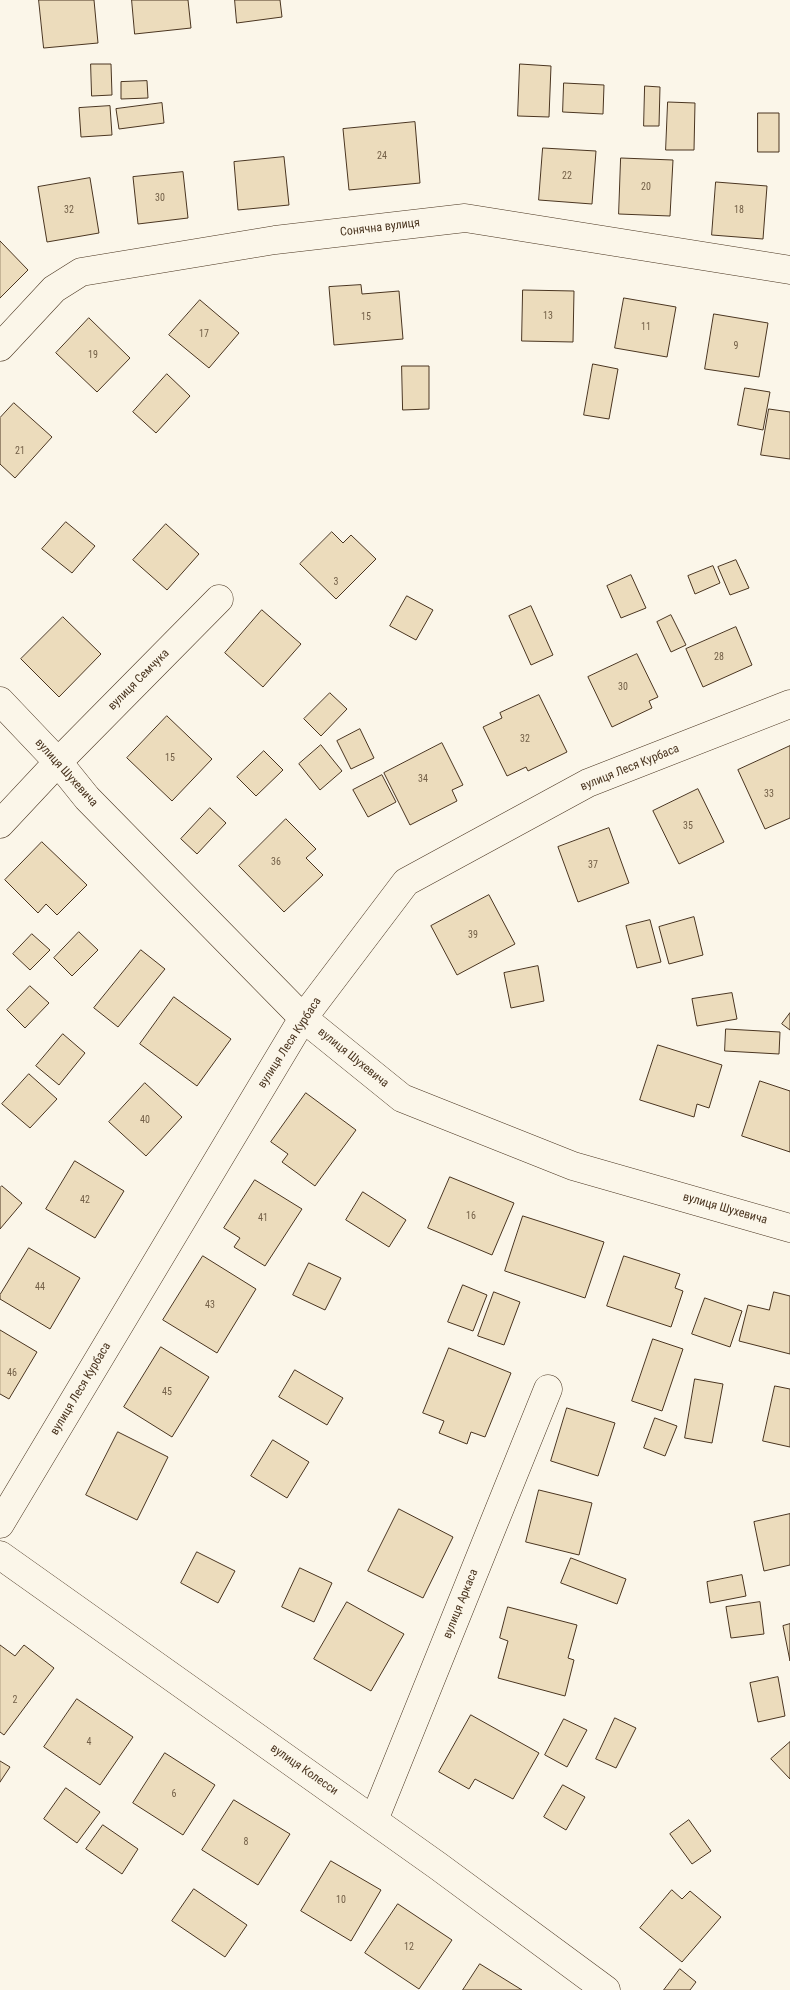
<!DOCTYPE html>
<html>
<head>
<meta charset="utf-8">
<style>
  body { margin:0 }
  canvas { display:block; background:#fbf6e9 }
</style>
</head>
<body>
<canvas width="790" height="1990"></canvas>
<script>
const c = document.querySelector('canvas').getContext('2d');
c.lineJoin = 'round';
function fill(path, color) { c.fillStyle = color; c.fill(path, 'evenodd'); }
function strokePath(path, color, width, dash) { c.strokeStyle = color; c.lineWidth = width; c.lineCap = dash ? 'butt' : 'round'; c.setLineDash(dash || []); c.stroke(path); }
function label(font, color, halo, rows, align = 'center') {
  c.font = font + ' "Roboto Condensed",sans-serif'; c.lineWidth = 4; c.setLineDash([]); c.textBaseline = 'middle'; c.strokeStyle = halo; c.fillStyle = color; for (const [text, x, y, turn = 0] of rows) {
    c.save(); c.translate(x, y); c.rotate((+turn || 0) * Math.PI / 180); c.textAlign = isNaN(turn) ? turn : align; if (halo) c.strokeText(text, 0, 0); c.fillText(text, 0, 0); c.restore();
  }
}
const building = new Path2D(`
  M39,0h55l4,43 -54,5z
  M132,0h56l3,28 -56,6z
  M235,0h45l2,17 -45,6z
  M91,64h20l1,31 -20,1z
  M520,64l31,2 -2,51 -31,-1z
  M147,81l1,17 -27,1v-17z
  M564,83l40,2 -1,29 -40,-2z
  M645,86l15,1 -1,39h-15z
  M668,102l27,1 -1,47h-28z
  M162,103l2,20 -45,6 -3,-20z
  M110,106l2,29 -31,2 -2,-29z
  M758,113h21v39h-21z
  M415,122l5,61 -71,7 -6,-61z
  M543,148l53,3 -4,53 -53,-4z
  M284,157l5,48 -51,5 -4,-48z
  M621,158l52,2 -3,56 -51,-2z
  M183,172l5,46 -50,6 -5,-47z
  M90,178l9,55 -52,9 -9,-55z
  M716,182l51,4 -4,53 -51,-4z
  M0,241l28,29 -28,28z
  M361,285l1,9 37,-3 4,48 -69,6 -5,-58z
  M523,290l51,1 -1,51 -51,-1z
  M624,298l52,9 -9,50 -52,-9z
  M200,300l39,33 -30,35 -40,-33z
  M714,314l54,9 -9,54 -54,-8z
  M89,318l41,40 -33,34 -41,-39z
  M593,364l25,5 -9,50 -25,-4z
  M402,366h27v43l-26,1z
  M167,374l23,22 -34,37 -23,-21z
  M745,388l25,4 -7,38 -25,-5z
  M14,403l38,34 -37,41 -15,-14v-46z
  M769,409l21,3v47l-29,-4z
  M66,522l29,24 -23,27 -30,-24z
  M166,524l33,30 -32,36 -34,-30z
  M332,532l11,11 8,-8 25,24 -40,40 -36,-35z
  M736,560l13,28 -19,7 -12,-28z
  M713,566l7,17 -25,11 -7,-18z
  M631,575l15,33 -25,10 -14,-32z
  M407,596l26,14 -17,30 -26,-14z
  M531,606l22,49 -22,10 -22,-49z
  M262,610l39,34 -38,43 -38,-34z
  M671,615l15,30 -15,7 -14,-30z
  M63,617l38,37 -42,43 -38,-38z
  M736,627l16,38 -49,22 -17,-38z
  M637,654l21,43 -9,4 3,7 -40,19 -24,-50z
  M330,693l17,16 -26,27 -17,-17z
  M539,695l28,57 -39,19 -2,-4 -19,9 -24,-49 19,-9 -2,-5z
  M167,716l45,43 -40,42 -45,-43z
  M360,729l14,29 -23,11 -14,-28z
  M442,743l21,42 -11,5 5,11 -47,24 -26,-52z
  M321,745l21,26 -22,19 -21,-26z
  M790,746v72l-25,11 -27,-59z
  M264,751l19,19 -27,26 -19,-19z
  M382,775l14,27 -28,15 -15,-27z
  M698,789l26,53 -45,22 -26,-53z
  M210,808l16,15 -29,31 -16,-15z
  M286,819l30,30 -10,9 17,17 -39,37 -45,-46z
  M609,828l20,55 -51,19 -20,-55z
  M42,842l45,43 -30,30 -11,-11 -8,9 -33,-33z
  M489,895l26,49 -58,31 -26,-49z
  M694,917l9,38 -34,9 -10,-37z
  M650,920l11,42 -24,6 -11,-42z
  M79,932l19,18 -26,26 -18,-18z
  M32,934l18,16 -20,20 -17,-16z
  M141,950l24,19 -47,58 -24,-19z
  M538,966l6,35 -33,7 -7,-35z
  M30,986l19,17 -24,25 -18,-18z
  M732,993l5,26 -40,7 -5,-27z
  M174,997l57,42 -34,47 -57,-42z
  M790,1013v17l-8,-6z
  M726,1029l54,3 -1,22 -54,-3z
  M63,1034l22,19 -26,32 -23,-19z
  M658,1045l64,20 -13,43 -12,-4 -3,13 -54,-17z
  M29,1074l28,25 -27,29 -28,-24z
  M760,1081l30,10v61l-48,-16z
  M145,1083l37,34 -36,39 -37,-34z
  M306,1093l50,37 -41,56 -33,-24 6,-8 -17,-12z
  M75,1161l49,30 -29,47 -49,-29z
  M450,1177l64,26 -22,52 -64,-27z
  M255,1180l47,29 -37,57 -31,-19 6,-9 -16,-10z
  M2,1186l20,17 -22,26v-41z
  M363,1192l43,28 -17,27 -43,-27z
  M523,1216l81,26 -19,56 -80,-27z
  M29,1248l51,30 -30,51 -50,-30v-4z
  M203,1256l53,33 -39,64 -54,-33z
  M624,1256l56,18 -5,14 8,3 -12,36 -64,-21z
  M309,1263l32,15 -16,32 -32,-15z
  M463,1285l24,10 -14,36 -25,-9z
  M494,1292l26,10 -16,43 -26,-9z
  M774,1292l16,4v58l-51,-13 9,-36 21,5z
  M705,1298l37,13 -12,36 -38,-13z
  M0,1330l37,22 -28,47 -9,-5z
  M653,1339l30,10 -21,62 -30,-10z
  M161,1347l48,30 -37,60 -48,-30z
  M449,1348l62,25 -26,64 -14,-5 -4,12 -28,-11 5,-12 -21,-8z
  M295,1370l48,28 -16,27 -48,-28z
  M695,1379l28,5 -11,59 -27,-5z
  M775,1386l15,3v58l-27,-6z
  M567,1408l48,15 -17,53 -47,-15z
  M655,1418l22,8 -12,30 -21,-8z
  M118,1432l50,25 -31,63 -51,-25z
  M273,1440l36,22 -22,36 -36,-22z
  M539,1490l53,13 -13,52 -53,-13z
  M399,1509l54,28 -30,61 -55,-27z
  M790,1514v51l-26,6 -10,-49z
  M197,1552l38,19 -17,32 -37,-20z
  M571,1558l55,21 -9,25 -56,-21z
  M300,1568l32,15 -18,39 -32,-15z
  M742,1575l4,21 -36,7 -3,-21z
  M347,1602l57,32 -33,57 -57,-32z
  M760,1602l4,32 -33,4 -5,-31z
  M508,1607l69,18 -9,33 6,2 -9,36 -67,-18 10,-37 -8,-3z
  M790,1624v37l-7,-35z
  M0,1645l15,11 9,-11 30,23 -50,67 -4,-3z
  M778,1677l7,39 -27,6 -8,-39z
  M77,1699l56,38 -33,48 -56,-38z
  M471,1715l68,38 -26,46 -38,-20 -6,10 -30,-17z
  M615,1718l21,10 -20,40 -20,-9z
  M564,1719l23,11 -20,37 -22,-12z
  M790,1742v37l-19,-20z
  M165,1753l50,32 -32,50 -50,-32z
  M0,1761l10,6 -10,15z
  M563,1785l22,12 -19,33 -22,-13z
  M66,1788l34,24 -23,31 -33,-24z
  M234,1800l56,34 -32,51 -56,-35z
  M689,1820l22,31 -19,13 -22,-30z
  M103,1825l35,24 -16,25 -36,-25z
  M331,1861l50,29 -30,51 -50,-30z
  M194,1889l53,36 -22,32 -53,-36z
  M672,1890l10,9 8,-8 31,26 -39,45 -42,-34z
  M398,1904l54,36 -33,49 -54,-36z
  M480,1964l42,26h-59z
  M680,1969l16,13 -6,8h-26z`);
fill(building, '#ecdcbc');
strokePath(building, '#4a3520', 1);
const minor = new Path2D(`
  M0,347l54,-58 27,-17 194,-32 190,-22 325,52
  M0,701l58,61 29,36 216,220 99,80 171,68 217,62
  M0,824l58,-62 161,-163
  M0,1524l303,-506 103,-136 182,-99 202,-79
  M0,1555l438,311 168,124
  M374,1820l174,-431`);
strokePath(minor, '#4a3520', 29);
strokePath(minor, '#fbf6e9', 28);
label('10px', '#725f47', null, [
  ["24",382,156],
  ["22",567,176],
  ["20",646,187],
  ["30",160,198],
  ["32",69,210],
  ["18",739,210],
  ["13",548,316],
  ["15",366,317],
  ["11",646,327],
  ["17",204,334],
  ["9",736,346],
  ["19",93,355],
  ["21",20,451],
  ["3",336,582],
  ["28",719,657],
  ["30",623,687],
  ["32",525,739],
  ["15",170,758],
  ["34",423,779],
  ["33",769,794],
  ["35",688,826],
  ["36",276,862],
  ["37",593,865],
  ["39",473,935],
  ["40",145,1120],
  ["42",85,1200],
  ["16",471,1216],
  ["41",263,1218],
  ["44",40,1287],
  ["43",210,1305],
  ["46",12,1373],
  ["45",167,1392],
  ["2",15,1700],
  ["4",89,1742],
  ["6",174,1794],
  ["8",246,1842],
  ["10",341,1900],
  ["12",409,1947]
]);
label('12px', '#4a3520', '#fbf6e9', [
  ["Сонячна вулиця",380,228,-7],
  ["вулиця Семчука",139,680,-45],
  ["вулиця Леся Курбаса",630,768,-22],
  ["вулиця Шухевича",66,773,48],
  ["вулиця Леся Курбаса",290,1043,-57],
  ["вулиця Шухевича",353,1058,39],
  ["вулиця Шухевича",725,1209,16],
  ["вулиця Леся Курбаса",81,1389,-59],
  ["вулиця Аркаса",461,1604,-68],
  ["вулиця Колесси",304,1770,35]
]);
</script>
</body>
</html>
